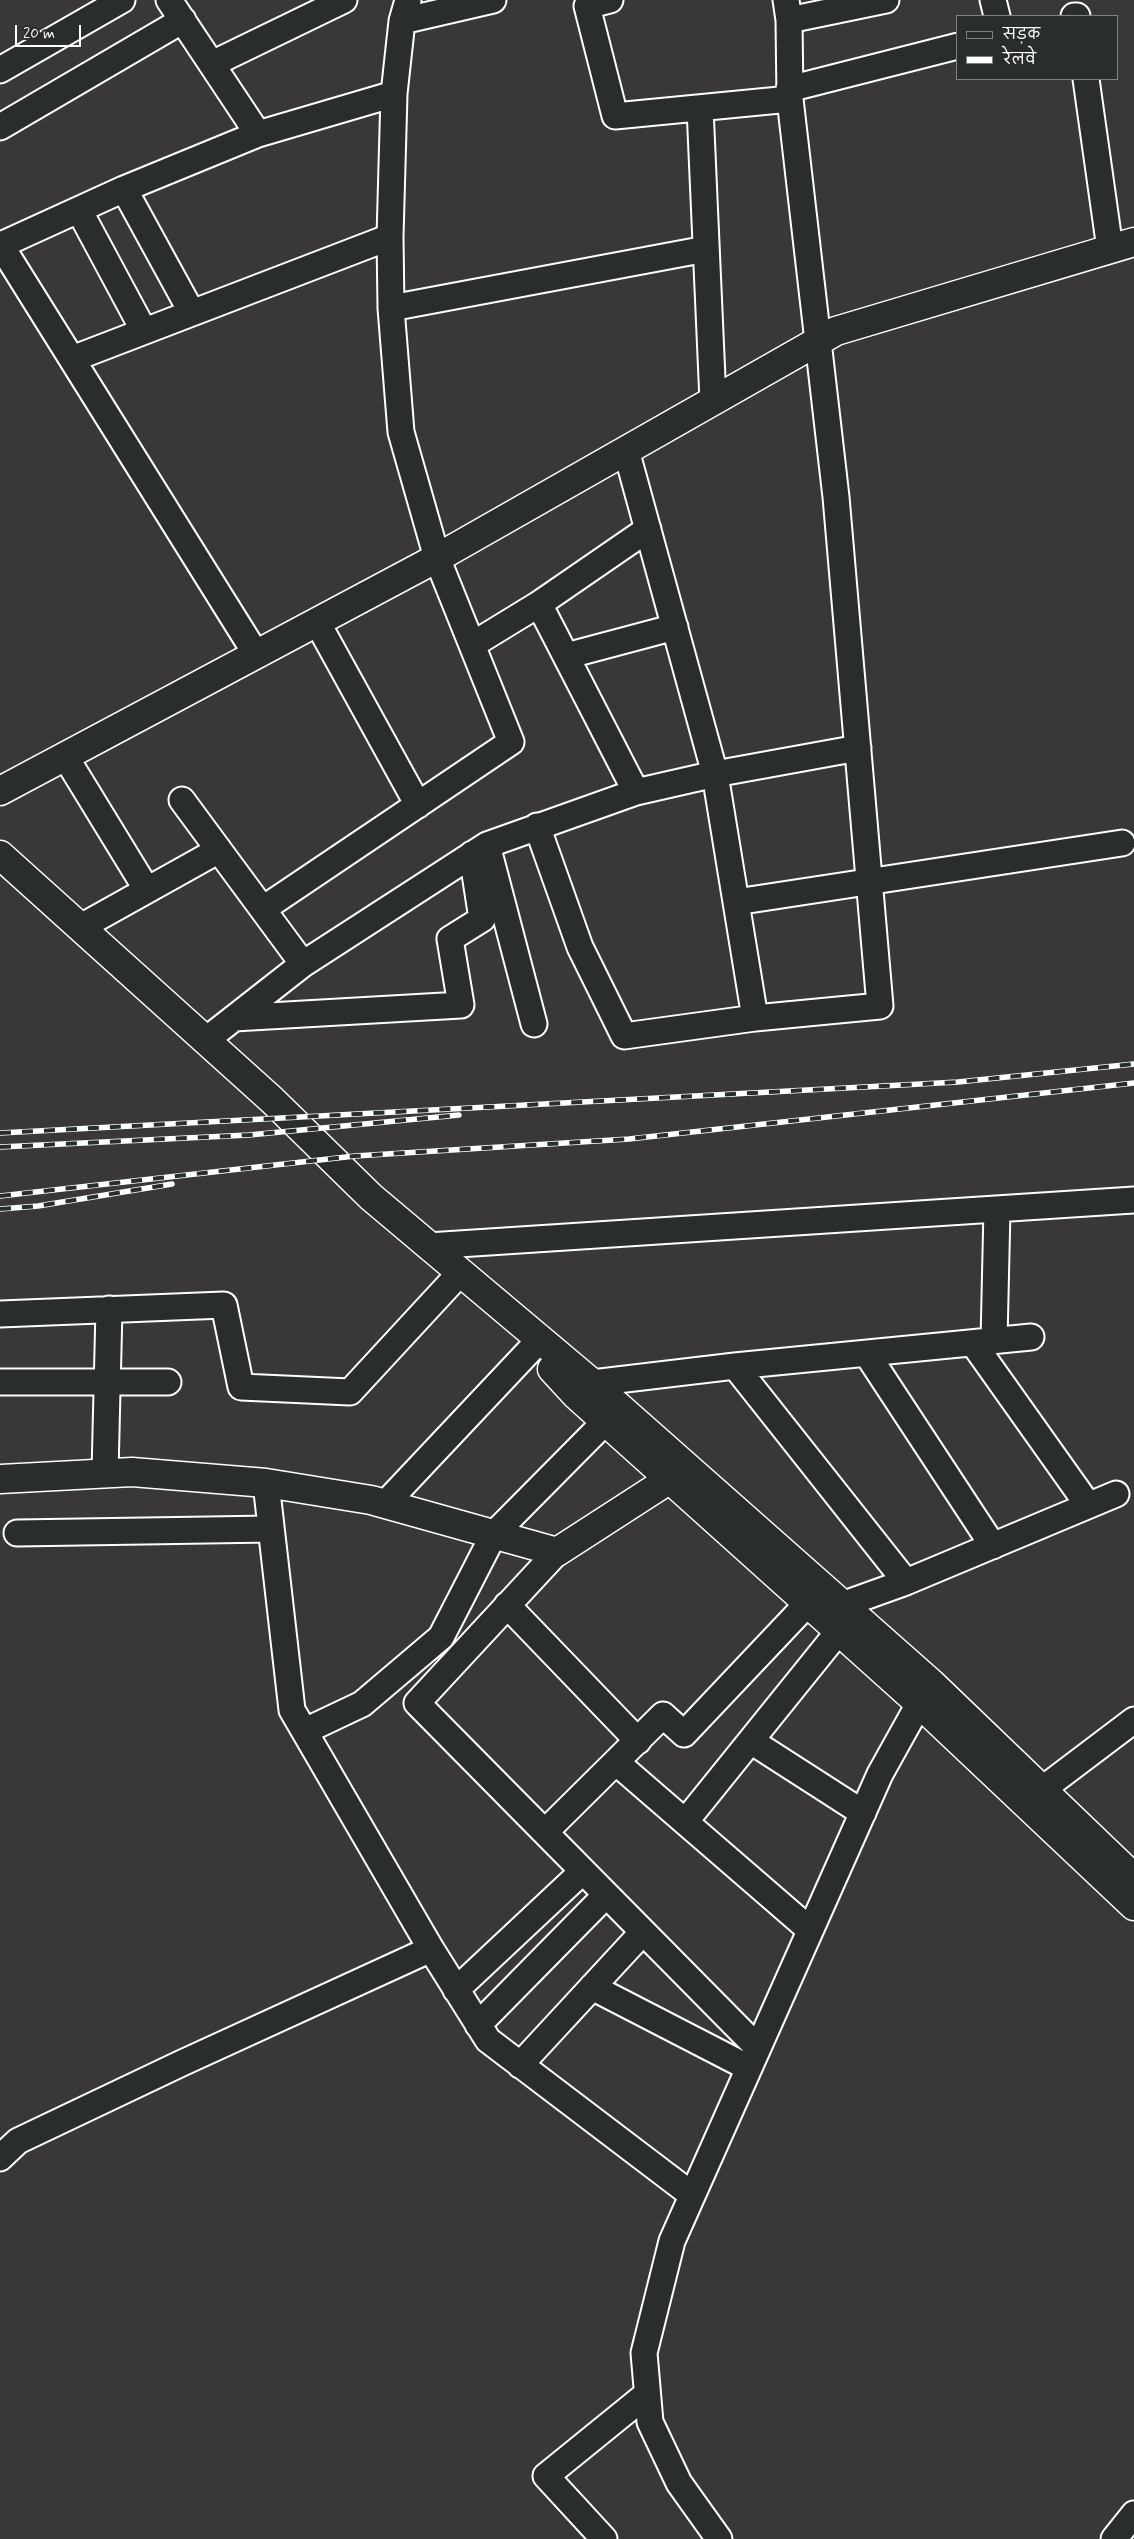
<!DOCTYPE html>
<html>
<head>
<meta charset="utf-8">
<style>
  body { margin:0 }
  #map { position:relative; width:1134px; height:2539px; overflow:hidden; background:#393738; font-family:Mynerve,"Playpen Sans Deva",sans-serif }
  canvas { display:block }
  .legend { position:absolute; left:956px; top:15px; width:162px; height:65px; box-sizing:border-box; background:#2a2d2e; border:1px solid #7f8182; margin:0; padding:6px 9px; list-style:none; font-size:15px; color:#fff }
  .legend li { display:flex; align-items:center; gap:10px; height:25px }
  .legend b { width:25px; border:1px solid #7f8182 }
  .scale { position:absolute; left:15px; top:25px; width:66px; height:22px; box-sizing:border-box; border:2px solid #fff; border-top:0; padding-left:6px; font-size:15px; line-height:18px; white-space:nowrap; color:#fff; -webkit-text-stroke:4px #2a2d2e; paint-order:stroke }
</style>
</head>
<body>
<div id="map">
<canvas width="1134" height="2539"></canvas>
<ul class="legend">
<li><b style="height:6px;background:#2a2d2e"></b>सड़क</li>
<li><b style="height:6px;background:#fff"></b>रेलवे</li>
</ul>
<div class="scale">20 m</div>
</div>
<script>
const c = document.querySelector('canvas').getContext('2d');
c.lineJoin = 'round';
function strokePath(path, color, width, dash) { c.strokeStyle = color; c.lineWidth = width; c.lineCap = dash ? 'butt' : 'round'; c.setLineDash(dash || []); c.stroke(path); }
const street = new Path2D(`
  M169,0l89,134
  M610,0l-23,6 28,110 175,-17
  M993,0l4,16
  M1074,16h3
  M789,20l97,-20
  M402,21l91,-21
  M212,64l132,-64
  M0,70l122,-70
  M1086,79l24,170
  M789,89l169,-43
  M700,108l13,293
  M0,127l183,-107
  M124,189l68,124
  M79,210l65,121
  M0,244l256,410
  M1,245l123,-56 134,-55 136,-40
  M391,308l315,-59
  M72,359l318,-122
  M626,450l89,324 40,244
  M539,604l97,188
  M317,622l101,183
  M472,645l67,-41 109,-75
  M566,656l109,-29
  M65,756l82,134
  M182,800l121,164
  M537,826l43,121 44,89 131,-18 125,-12 -44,-509 -46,-398 -1,-79 -3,-20
  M487,845l47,179
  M736,902l386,-59
  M263,909l248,-167 -74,-184 -36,-126 -10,-124 -1,-71 4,-143 8,-73 6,-21
  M81,927l138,-77
  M234,1018l227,-13 -11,-66 32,-20 -10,-65
  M206,1040l97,-76 184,-119 149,-53 79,-18 143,-26
  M428,1246l706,-46
  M0,1314l224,-9 17,82 109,5 110,-119
  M994,1341l3,-132
  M973,1343l115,162
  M867,1354l126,192
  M735,1366l171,216
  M0,1382h168
  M592,1383l143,-17 296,-29
  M105,1473l4,-164
  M266,1483l26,227 139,239 57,91 204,155
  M385,1504l147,-156
  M17,1533l254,-4
  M557,1552l-140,151 341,345
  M507,1605l131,136
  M842,1605l64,-23 210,-88
  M305,1731l57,-27 79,-67 53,-103 112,-113
  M751,1741l112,72
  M617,1763l193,167
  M1027,1801l107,-81
  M685,1822l154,-191
  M545,1832l118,-117 21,19 124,-131
  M592,1987l157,81
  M456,1990l127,-119
  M478,2025l128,-130
  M520,2065l123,-133
  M0,2158l18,-17 164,-78 249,-114
  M604,2539l-58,-63 101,-82
  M719,2539l-40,-56 -29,-61 -6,-69 28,-112 208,-467 49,-88
  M1114,2539l20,-25`);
const secondary = new Path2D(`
  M0,791l437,-233 399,-227 298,-89
  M0,855l272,245 99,97 221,186 339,300 203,195
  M552,1369l24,26 343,308 215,203
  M0,1479l132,-7 134,11 105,17 186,52 113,-73 12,-10`);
strokePath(street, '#fff', 29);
strokePath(secondary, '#fff', 31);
strokePath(street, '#2a2d2e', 25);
strokePath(secondary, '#2a2d2e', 28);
const rail = new Path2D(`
  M0,1133l958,-51 176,-18
  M0,1147l249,-12 210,-20
  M0,1196l355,-40 274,-17 505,-56
  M0,1209l38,-3 134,-22`);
strokePath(rail, '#fff', 5.5);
strokePath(rail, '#2a2d2e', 4, [11]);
</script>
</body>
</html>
